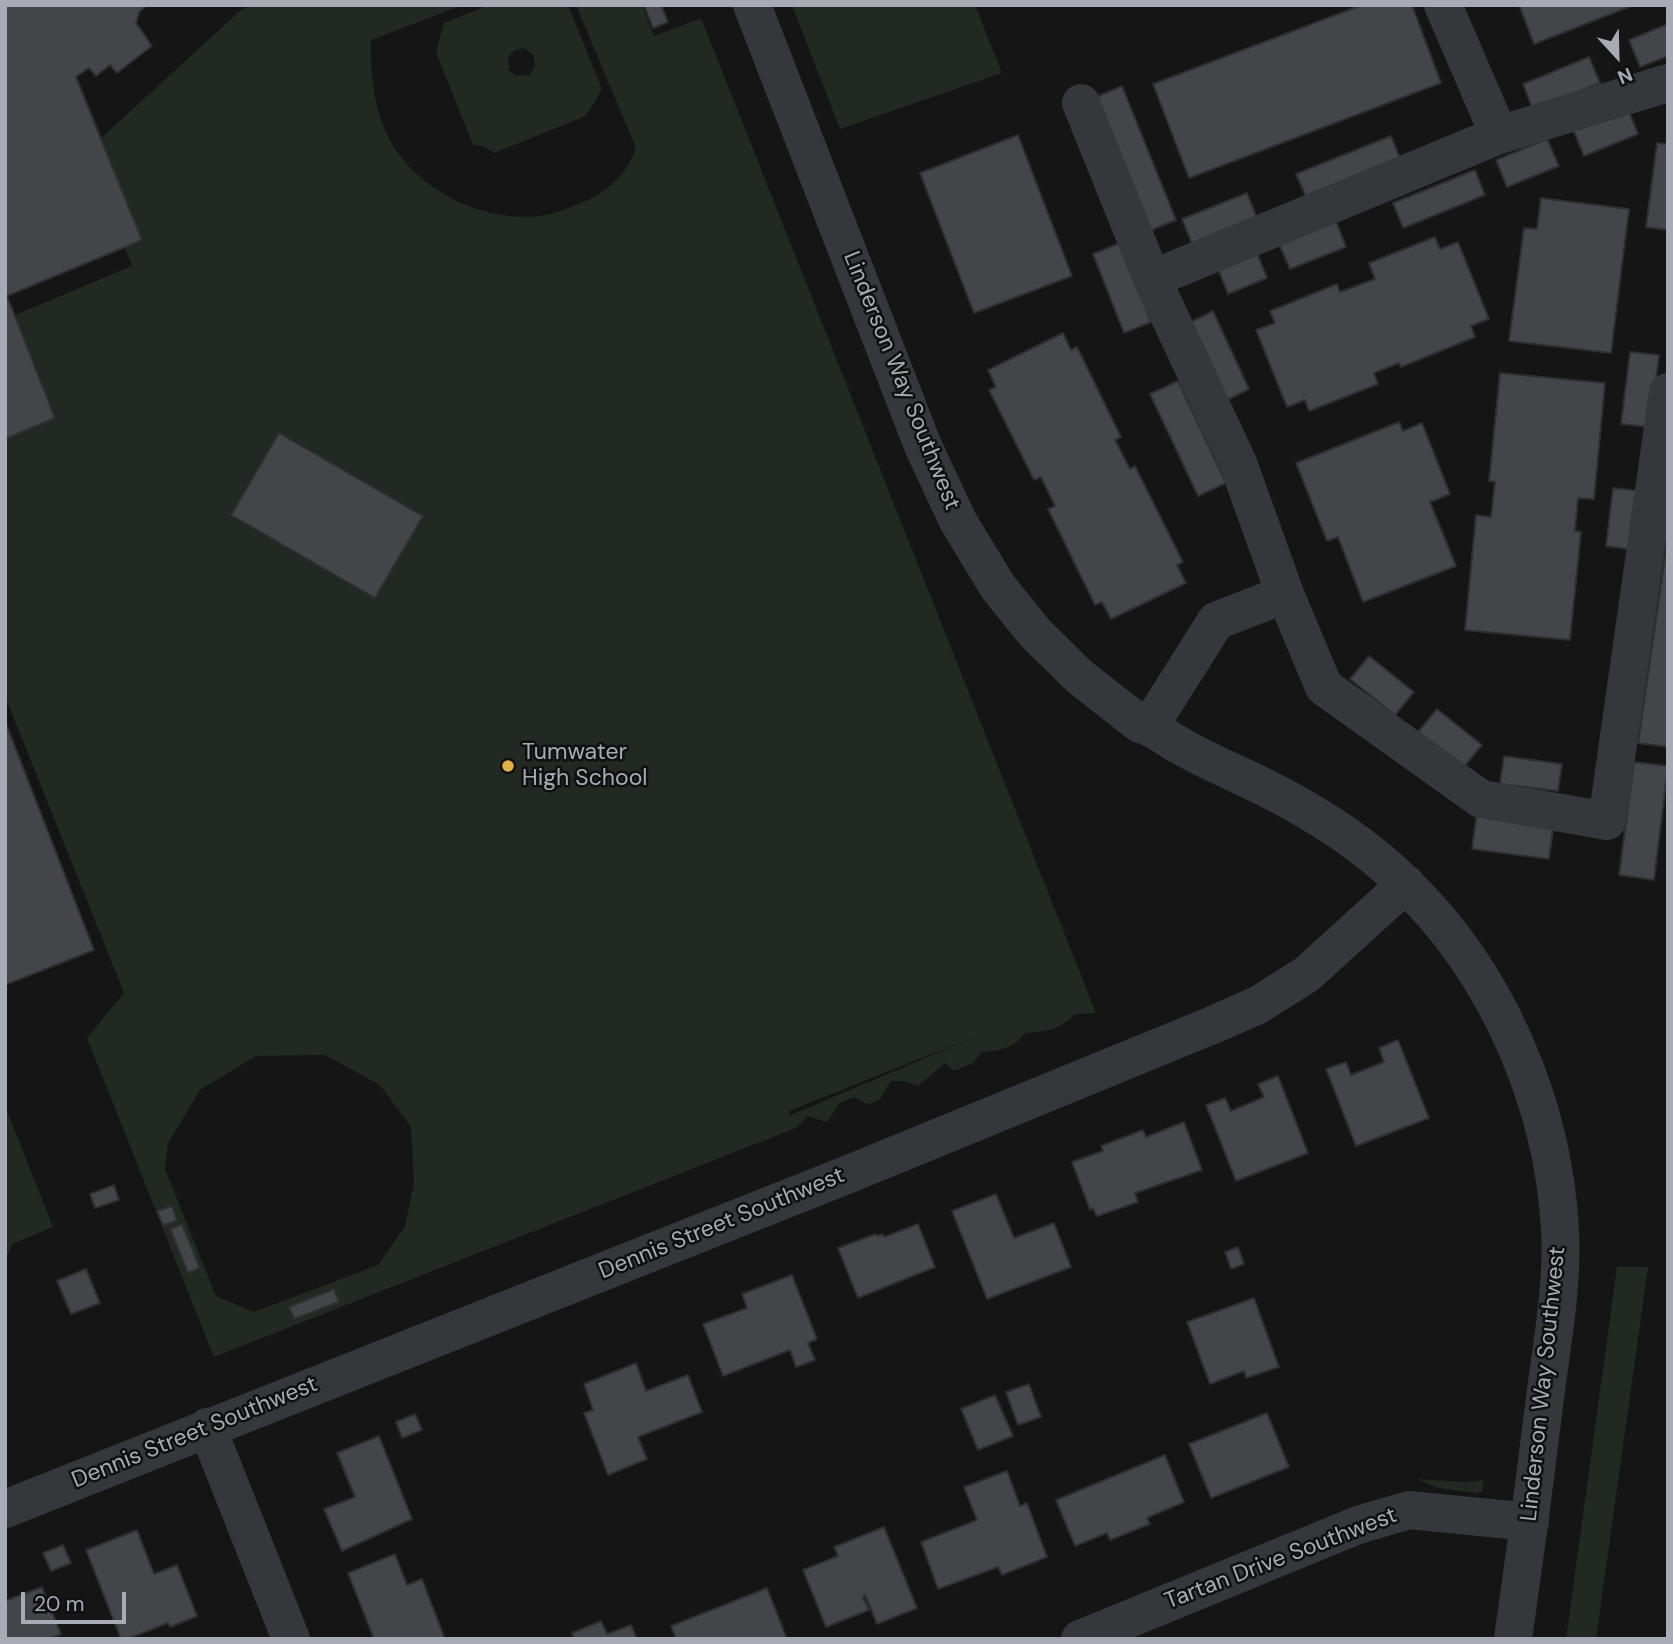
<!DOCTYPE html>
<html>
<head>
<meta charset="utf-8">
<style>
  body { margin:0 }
  #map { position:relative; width:1673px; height:1644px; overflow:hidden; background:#151516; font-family:"DM Sans",sans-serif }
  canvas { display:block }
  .frame { position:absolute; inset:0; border:7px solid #a8abb5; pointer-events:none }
  .north { position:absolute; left:1582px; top:21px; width:70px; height:70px; -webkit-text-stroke:5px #101011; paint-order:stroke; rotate:158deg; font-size:19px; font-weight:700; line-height:28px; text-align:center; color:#a8abb5 }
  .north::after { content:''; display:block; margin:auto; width:24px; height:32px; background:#a8abb5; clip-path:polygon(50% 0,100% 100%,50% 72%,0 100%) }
  .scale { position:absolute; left:21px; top:1592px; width:105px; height:32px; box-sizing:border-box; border:4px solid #a8abb5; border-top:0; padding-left:9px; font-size:21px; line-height:24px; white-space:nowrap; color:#a8abb5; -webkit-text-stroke:5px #101011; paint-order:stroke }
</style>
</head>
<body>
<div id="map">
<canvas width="1673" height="1644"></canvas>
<div class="frame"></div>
<div class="north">N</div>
<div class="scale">20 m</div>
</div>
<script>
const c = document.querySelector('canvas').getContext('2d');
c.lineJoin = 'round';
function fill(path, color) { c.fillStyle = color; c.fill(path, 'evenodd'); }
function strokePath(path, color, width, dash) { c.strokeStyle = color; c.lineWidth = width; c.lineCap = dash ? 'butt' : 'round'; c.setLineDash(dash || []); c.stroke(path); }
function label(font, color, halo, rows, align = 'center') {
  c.font = font + ' "DM Sans",sans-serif'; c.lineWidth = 5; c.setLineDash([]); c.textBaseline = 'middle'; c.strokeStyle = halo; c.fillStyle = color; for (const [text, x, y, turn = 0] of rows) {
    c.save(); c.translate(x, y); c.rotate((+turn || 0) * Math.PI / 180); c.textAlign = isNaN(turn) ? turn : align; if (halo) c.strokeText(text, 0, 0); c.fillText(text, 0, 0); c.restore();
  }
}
fill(new Path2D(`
  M252,5h211l-92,35c-1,39 4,81 27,113 31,43 90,69 142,63 16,-2 31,-9 46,-15 24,-12 41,-27 50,-53l-60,-143h66l12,31 47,-18 395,995 -21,1c-14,16 -30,18 -50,19 -12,16 -23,17 -43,19l-9,11 -19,8 -9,-8 -27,23 -13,-5h-14l-11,18 -11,6 -15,-8 -14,6 -13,19 -19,-6 -12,12 -582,229 -127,-319 37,-45 -119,-297v-257l50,-21 -40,-103 117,-49 -7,-18 17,-8 -42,-101 141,-129zM977,1036l-186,79 -2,-3v-1zM325,1055l55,30 31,42 3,56 -9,43 -27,39 -124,47 -38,-16 -51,-127 3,-26 32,-53 56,-34z
  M489,5h79l34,84 -16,27 -92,37 -11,-7 -10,-1 -37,-93 8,-29zM524,48l9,6 2,13 -6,8 -13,1 -7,-6 -1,-13 7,-7z
  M792,5h183l27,68 -162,56z
  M5,1106l48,121 -41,17 -7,17z
  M1617,1267h31l-52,372h-30z
  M1417,1479l49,3 18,-2 -2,12 -6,1 -39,-5z`), '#212922');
const building = new Path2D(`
  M5,5h143l-8,6 -4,12 16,23 -35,27 -7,-8 -14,11 -7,-8 -13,9 66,163 -135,56 48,122 -50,21z
  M644,5h17l7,17 -15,6z
  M1362,5h50l29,78 -252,95 -36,-94z
  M1519,5h115l-100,39z
  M1668,24v32l-28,11 -11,-27z
  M1589,57l11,26 -67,27 -10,-26z
  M1122,86l54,134 -27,11 -53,-134z
  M1627,107l11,27 -54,22 -11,-27z
  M1018,135l54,141 -98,37 -54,-140z
  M1391,136l10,25 -94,38 -11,-25z
  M1547,139l12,27 -52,21 -11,-27z
  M1657,143l11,1v86l-22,-3z
  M1475,170l10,25 -82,33 -10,-25z
  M1247,193l10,25 -65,26 -10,-25z
  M1541,198l88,11 -18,144 -102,-12 15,-113 13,1z
  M1336,221l10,26 -56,22 -11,-25z
  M1435,237l5,12 18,-7 31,77 -18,7 4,11 -74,30 -2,-4 -25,10 4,11 -69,27 -4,-11 -18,7 -31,-77 19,-7 -5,-12 67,-27 3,8 35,-13 -6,-16z
  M1120,243l31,79 -27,11 -31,-79z
  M1257,253l10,25 -39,16 -10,-25z
  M1213,311l36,78 -26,13 -36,-78z
  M1063,333l8,17 6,-3 44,90 -6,3 15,29 5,-3 48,96 -6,3 9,18 -75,36 -9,-17 -7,3 -47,-96 7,-3 -14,-29 -7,3 -45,-90 7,-3 -8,-17z
  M1630,352l29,3 -9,72 -29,-3z
  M1500,373l105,10 -11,116 -16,-1 -3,33 6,1 -11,108 -105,-10 11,-115 15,2 4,-35 -6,-1z
  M1178,381l48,102 -28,13 -48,-102z
  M1399,422l4,9 19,-8 28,71 -20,8 26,64 -93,36 -25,-65 -11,4 -31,-78z
  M279,433l144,83 -48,82 -144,-83z
  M1613,488l28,3 -7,59 -28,-4z
  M1668,536v211l-30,-4z
  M1369,656l45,36 -19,23 -45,-36z
  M1437,709l45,36 -19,23 -45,-36z
  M5,721l89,229 -89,35z
  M1504,756l58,8 -4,27 -58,-7z
  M1634,762l34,4 -14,114 -35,-5z
  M1477,812l77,10 -5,37 -77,-10z
  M1398,1040l31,78 -73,28 -30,-77 20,-7 5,13 33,-13 -5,-14z
  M1278,1076l30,77 -72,28 -30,-76 19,-7 6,13 33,-14 -6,-13z
  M1184,1122l18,48 -67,23 3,9 -41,14 -4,-8 -3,2 -18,-48 31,-11 -2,-5 42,-16 3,7z
  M114,1185l5,15 -24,8 -5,-14z
  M996,1194l18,44 40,-15 17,44 -84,32 -35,-88z
  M172,1206l5,15 -14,4 -6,-14z
  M182,1224l18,44 -12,5 -18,-44z
  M918,1224l17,43 -77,31 -20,-50 38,-14 1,2 6,-2 1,3z
  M1238,1247l6,17 -13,5 -6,-17z
  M86,1269l14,34 -29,11 -14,-33z
  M792,1275l25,64 -9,4 7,17 -19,7 -6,-17 -67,26 -20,-52 44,-16 -5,-14z
  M334,1289l5,13 -45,17 -5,-12z
  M1254,1298l25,69 -33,11 -2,-7 -34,13 -23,-62z
  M636,1363l10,28 42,-16 14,37 -64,25 9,22 -39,16 -24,-62 9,-3 -9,-26z
  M1029,1384l12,33 -23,8 -12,-33z
  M995,1395l18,41 -35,14 -17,-41z
  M1267,1413l22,54 -78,31 -22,-54z
  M415,1414l7,16 -20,8 -6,-16z
  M379,1436l33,83 -70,32 -18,-42 31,-12 -18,-44z
  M1165,1455l19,47 -37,16 3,6 -40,16 -3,-7 -32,13 -19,-46z
  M1007,1471l13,35 7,-3 20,54 -45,18 -4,-8 -60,22 -17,-47 56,-22 -13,-33z
  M884,1527l33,81 -40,16 -12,-29 -2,2 6,13 -43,17 -23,-57 35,-14 -4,-9z
  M137,1530l17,44 23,-9 20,51 -27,11 -2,-4 -41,16h-6l-35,-89z
  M63,1545l8,18 -20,8 -8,-18z
  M395,1554l12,31 15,-6 23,60h-71l-26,-66z
  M42,1587l19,47 -12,5h-44v-38z
  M767,1588l20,51h-111l-5,-13z
  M601,1621l6,13 24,-9 6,14h-63l-2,-6z`);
fill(building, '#444549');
strokePath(building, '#2f2f32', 2);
strokePath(new Path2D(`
  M752,5l171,441 35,75 40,66 38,47 44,43 60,47c15,4 26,14 39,21 27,16 57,28 85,42 52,26 101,57 142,98 91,88 147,218 154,344 3,53 -7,108 -14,161 -10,83 -21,166 -33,249
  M1081,103l71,176 86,184 47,131 -69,27 -67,106
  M1499,135l169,-52
  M1152,279l347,-144 -56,-130
  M1285,594l39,93 157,112 126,22 61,-429
  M207,1427l84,212
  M5,1509l844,-335 366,-150 43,-19 49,-31 99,-90
  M1080,1639l278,-114 51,-15 121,12`), '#36373b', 38);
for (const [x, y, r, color] of [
  [508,766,7,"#e1b242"]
]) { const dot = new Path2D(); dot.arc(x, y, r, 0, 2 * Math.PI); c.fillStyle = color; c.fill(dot); strokePath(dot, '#101011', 2.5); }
label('23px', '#a8abb5', '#101011', [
  ["Linderson Way Southwest",901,381,68],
  ["Dennis Street Southwest",722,1224,-22],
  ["Linderson Way Southwest",1544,1384,-84],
  ["Dennis Street Southwest",195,1433,-22],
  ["Tartan Drive Southwest",1281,1559,-21]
]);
label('23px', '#a8abb5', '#101011', [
  ["Tumwater",522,753],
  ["High School",522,779]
], 'left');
</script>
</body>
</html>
